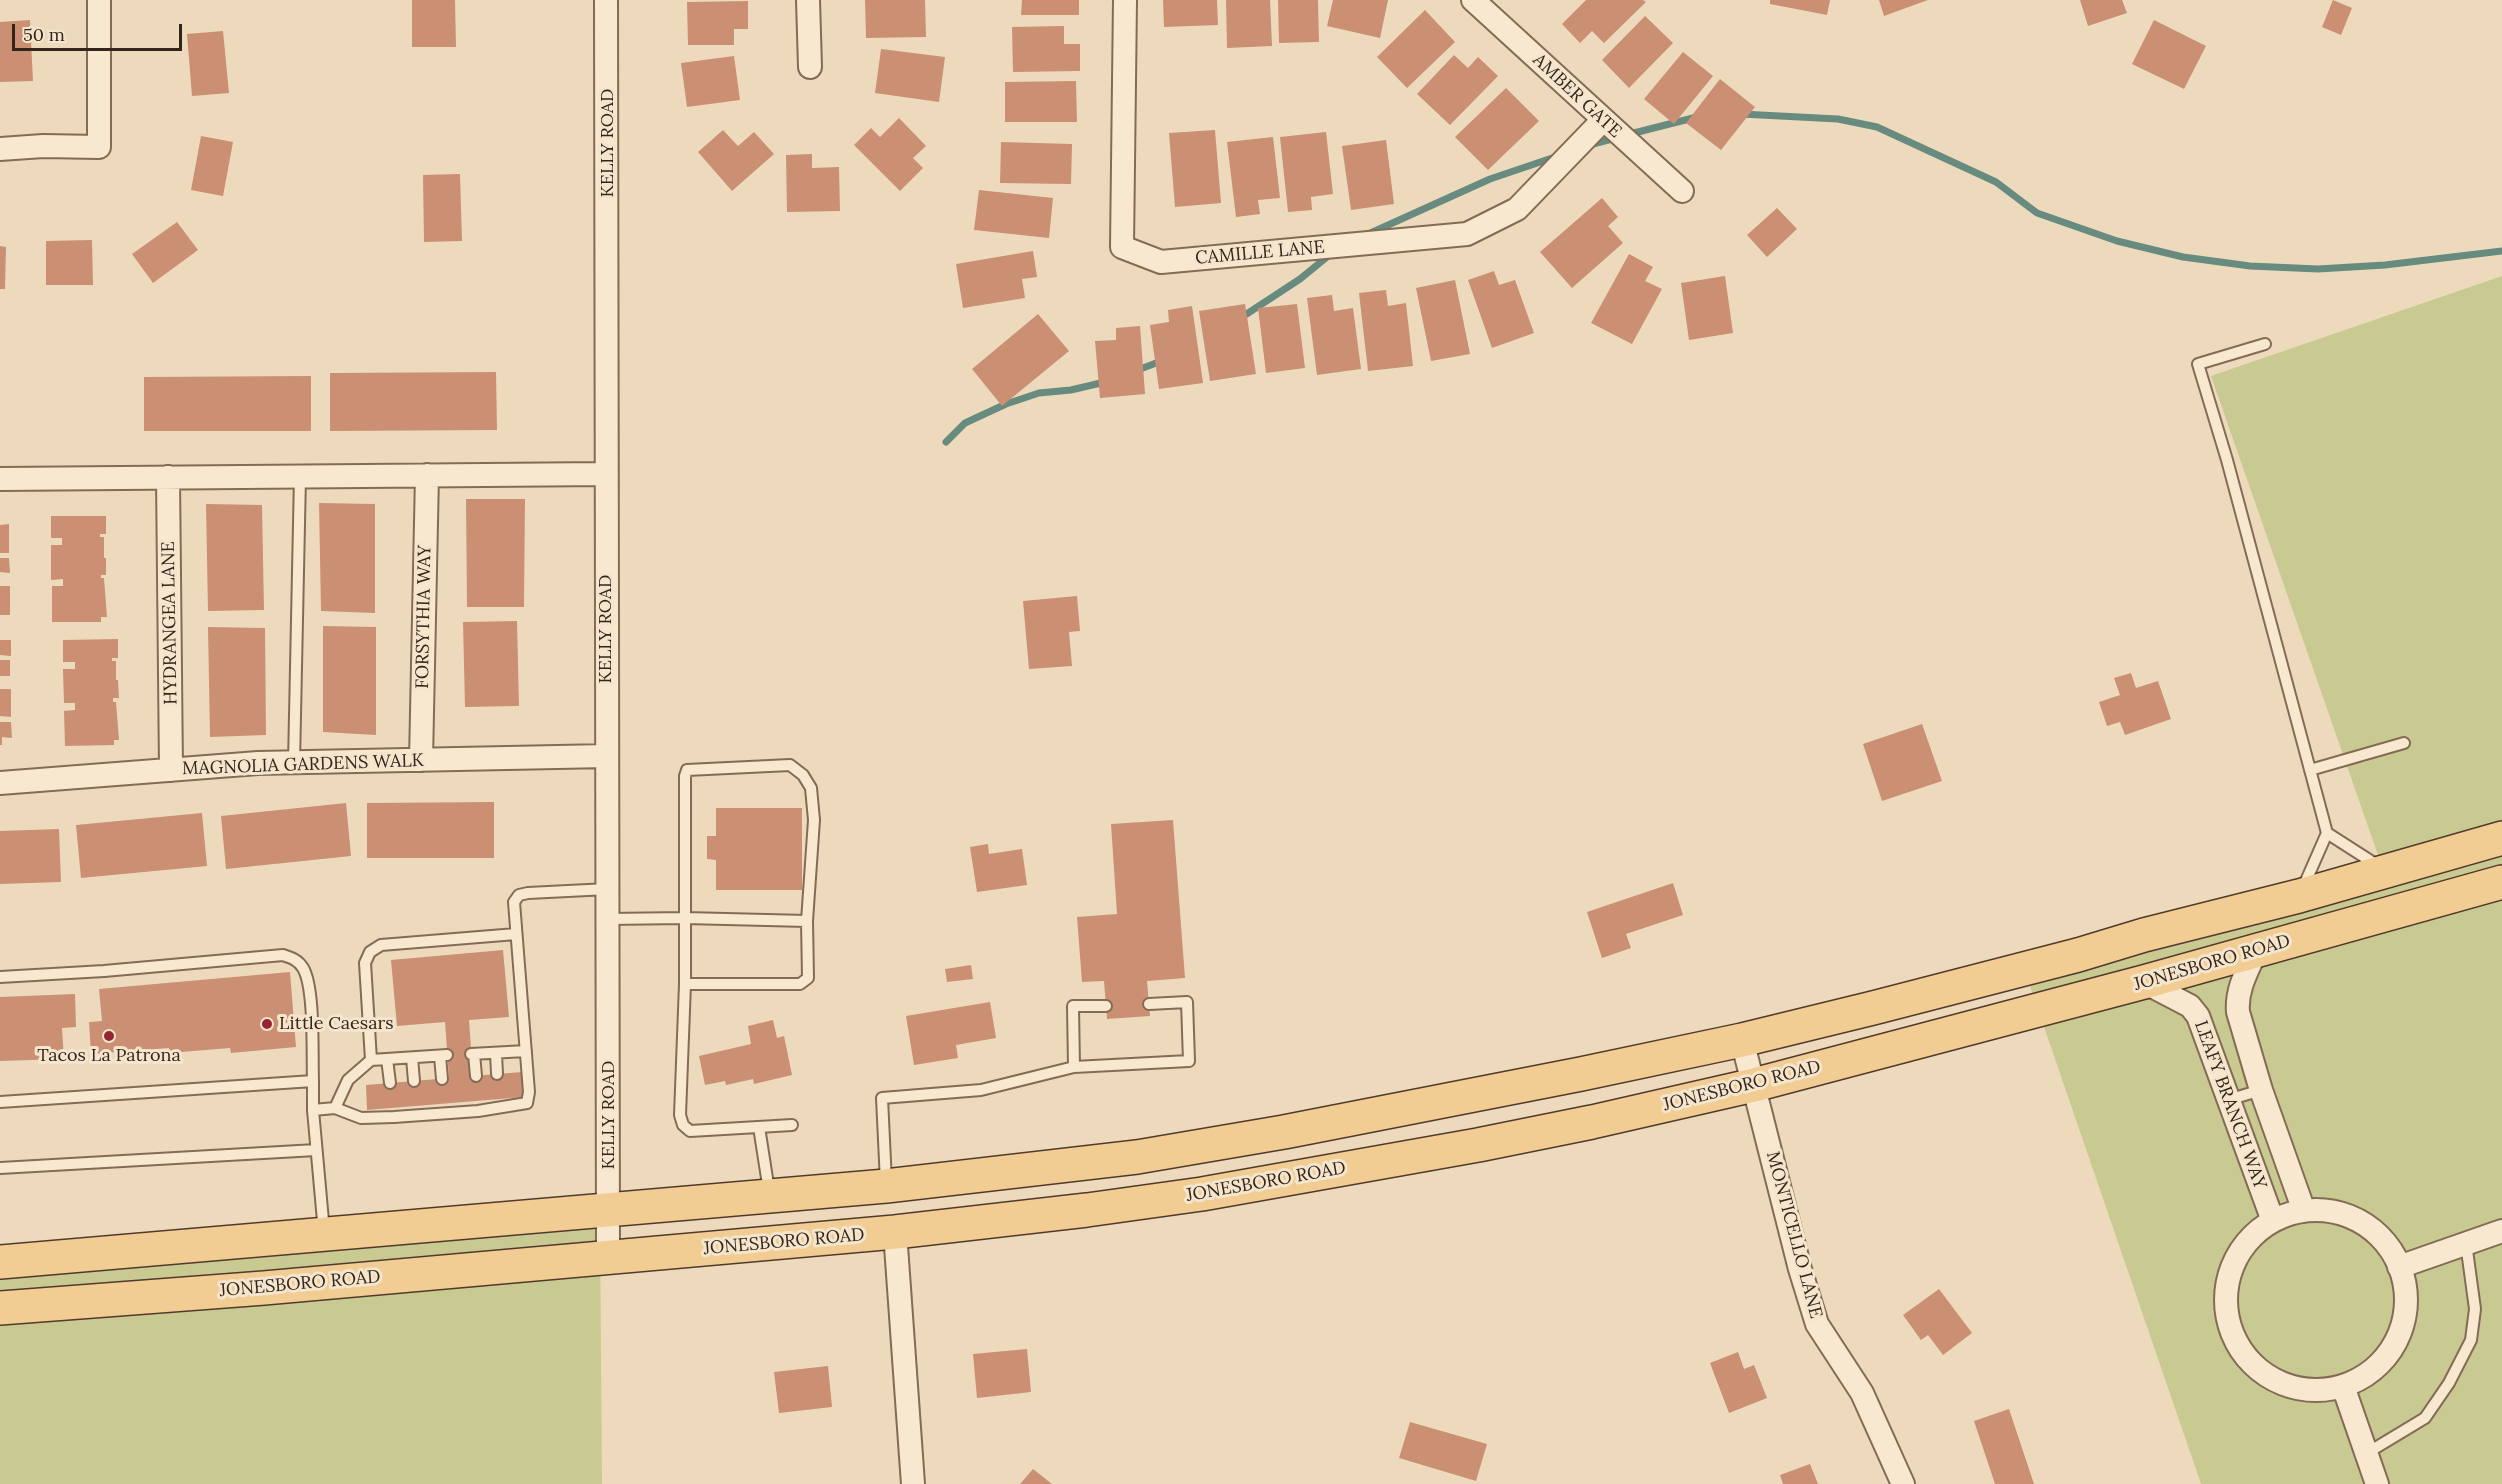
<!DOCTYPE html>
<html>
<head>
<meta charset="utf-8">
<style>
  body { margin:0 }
  #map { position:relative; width:2502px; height:1484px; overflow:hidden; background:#eddabd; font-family:Lora,serif }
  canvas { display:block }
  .scale { position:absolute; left:12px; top:24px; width:170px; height:27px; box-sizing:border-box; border:3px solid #33251b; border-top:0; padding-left:8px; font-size:18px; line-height:21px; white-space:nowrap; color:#33251b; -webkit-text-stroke:4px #f4e5cc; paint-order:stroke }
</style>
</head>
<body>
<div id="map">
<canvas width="2502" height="1484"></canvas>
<div class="scale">50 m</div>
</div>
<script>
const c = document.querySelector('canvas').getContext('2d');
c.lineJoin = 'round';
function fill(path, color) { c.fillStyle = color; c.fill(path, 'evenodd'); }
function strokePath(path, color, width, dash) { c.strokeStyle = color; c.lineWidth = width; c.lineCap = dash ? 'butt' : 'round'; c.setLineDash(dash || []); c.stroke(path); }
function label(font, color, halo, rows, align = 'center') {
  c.font = font + ' Lora,serif'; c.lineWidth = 6; c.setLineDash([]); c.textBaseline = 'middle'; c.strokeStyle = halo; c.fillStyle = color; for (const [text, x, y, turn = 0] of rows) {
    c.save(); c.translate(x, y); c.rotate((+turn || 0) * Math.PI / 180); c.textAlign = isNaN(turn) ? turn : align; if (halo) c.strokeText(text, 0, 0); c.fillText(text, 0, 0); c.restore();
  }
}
fill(new Path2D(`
  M2502,276v1208h-301l-171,-498 356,-108 -175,-502z
  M600,1228l2,256h-602v-216z`), '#c9ca91');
strokePath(new Path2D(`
  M1741,114l97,5 39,8 119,55 41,31 80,28 66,16 67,9 68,3 67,-4 117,-14
  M1626,135l71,-18
  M1589,145l27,-7
  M1366,235l124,-56 68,-23
  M1239,319l61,-40 33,-27
  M1135,371l29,-11
  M946,442l19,-19 41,-19 33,-11 32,-3 34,-8`), '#688b7f', 7);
fill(new Path2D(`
  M412,0h43l1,47h-44z
  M865,0h60l1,37 -60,1z
  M1022,0h57v15h-58z
  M1163,0h54l1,25 -54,2z
  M1226,0h44l2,46 -45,2z
  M1278,0h40l1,42 -40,1z
  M1333,0h55l-8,38 -53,-12z
  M1586,0h57l3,2 -42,41 -12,-12 -12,12 -18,-19z
  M1770,0h60l-3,15 -57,-11z
  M1879,0h49l-44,16z
  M2080,0h42l5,13 -39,13z
  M2333,0l19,8 -11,27 -19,-8z
  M748,1v28h-14v16h-46l-1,-43z
  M1425,10l30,32 -48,46 -30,-31z
  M1645,16l28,27 -44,45 -27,-28z
  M30,20l3,61 -33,1v-60z
  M2154,20l52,26 -22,43 -52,-25z
  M1064,26v18h16v27l-67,1 -1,-45z
  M223,31l6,62 -37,3 -5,-62z
  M881,49l64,8 -6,45 -64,-9z
  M1683,52l30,24 -39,48 -30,-25z
  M1454,55l14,13 10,-11 20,19 -48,49 -33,-31z
  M734,56l6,44 -53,7 -6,-44z
  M1720,79l35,28 -34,43 -35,-27z
  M1076,81l1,41h-72v-40z
  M1506,88l33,33 -51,49 -33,-33z
  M899,118l27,28 -13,12 10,10 -23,23 -46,-46 17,-17 9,9z
  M723,130l15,16 16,-14 20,22 -42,37 -34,-39z
  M1215,130l6,73 -46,4 -6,-74z
  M1326,132l7,62 -22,3 1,13 -24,2 -8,-75z
  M201,136l32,6 -10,54 -32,-6z
  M1273,137l7,61 -22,2 2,14 -24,3 -9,-75z
  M1386,140l8,64 -43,6 -9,-64z
  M1001,142l71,2 -1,40 -71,-1z
  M812,154v14l27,-1 1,44 -53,1 -1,-57z
  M460,174l2,67 -38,1 -1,-67z
  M979,190l74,8 -4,40 -75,-8z
  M1602,198l16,19 -10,9 15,17 -51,45 -32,-36z
  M1777,208l20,21 -30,28 -20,-22z
  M177,222l21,28 -45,33 -21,-29z
  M92,240l1,45h-47v-44z
  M0,246l6,1 -1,42h-5z
  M1033,251l4,26 -15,2 3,19 -62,10 -7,-44z
  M1629,254l24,13 -8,14 17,8 -30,55 -41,-21z
  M1494,271l5,14 16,-5 19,53 -42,15 -24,-68z
  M1725,276l8,57 -44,7 -8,-57z
  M1455,280l15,74 -39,7 -15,-73z
  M1386,290l2,16 18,-3 7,63 -45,5 -9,-78z
  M1332,295l2,16 19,-3 8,61 -44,6 -10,-77z
  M1245,304l11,70 -46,7 -11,-70z
  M1297,304l8,64 -39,5 -8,-65z
  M1192,306l11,77 -44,6 -9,-64 19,-3 -1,-12z
  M1038,314l31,37 -67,55 -30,-37z
  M1140,326l5,68 -45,4 -5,-57 21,-1v-12z
  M496,372l1,58 -167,1v-58z
  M311,376v55h-167v-54z
  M466,499h59l-1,108h-57z
  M319,503l56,1v109l-54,-2z
  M206,504l56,1 2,105 -56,1z
  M51,516h55v18h-6v3h4v21h2v17h-5v3h3l3,39h-6v5h-49v-36h11v-7l-12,1v-35h11v-7h-11z
  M9,524v29h-9v-28z
  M0,558h9l1,15 -10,-1z
  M0,586h10v29h-10z
  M1077,596l3,35 -11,1 3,34 -43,3 -6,-68z
  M517,621l2,85 -54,1 -2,-85z
  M323,626l53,1v108l-53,-3z
  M208,627l57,1 1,107 -56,2z
  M118,639v19h-6v3h4v19h2l1,18h-6v4h3l3,38h-5v5l-49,1 -1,-35 11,-1v-7h-11l-1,-34h12v-7h-12v-22z
  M0,640h11v16l-11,-1z
  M0,660h10v16h-10z
  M2131,673l5,15 22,-7 13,38 -46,16 -5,-13 -13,4 -8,-24 21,-7 -6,-17z
  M0,689h11v28l-11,-1z
  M0,722h11l1,16 -10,-1v8h-2z
  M1922,724l20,57 -60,20 -19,-57z
  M494,802v56h-127v-55z
  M346,803l5,53 -125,13 -5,-53z
  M716,808h86v82h-86v-30l-9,-1v-23h9z
  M202,813l5,53 -126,12 -5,-53z
  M1173,820l12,158 -38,3 3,35 -43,3 -3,-38 -22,1 -5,-65 40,-3 -6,-90z
  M59,829l2,53 -61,2v-53z
  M988,844l1,10 33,-5 5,36 -50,7 -7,-45z
  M1673,883l10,32 -57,19 5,14 -29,10 -15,-46z
  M503,950l6,67 -40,3 4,56 49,-4 2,25 -157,13 -1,-25 83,-7 -4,-56 -48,4 -6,-66z
  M971,965l2,14 -26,3 -2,-13z
  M290,972l6,75 -65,6 -1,-5 -61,5v-5l-78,6 -2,-32 13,-1 -3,-32z
  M75,994l1,33 -14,1 2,31 -64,2v-64z
  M990,1002l6,36 -40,7 2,13 -44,7 -8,-49z
  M773,1020l4,18 7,-2 8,39 -38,9 -1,-5 -27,6 -1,-4 -20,4 -6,-29 52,-12 -3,-18z
  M1939,1289l33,44 -29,22 -15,-20 -7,5 -18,-25z
  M1027,1349l4,43 -54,6 -4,-44z
  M1738,1352l6,17 10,-4 13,33 -38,15 -19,-50z
  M828,1366l4,41 -53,6 -5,-41z
  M2009,1409l25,75h-39l-21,-63z
  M1410,1422l77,22 -11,37 -77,-23z
  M1810,1464l8,20h-35l-3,-9z
  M1033,1469l19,15h-32z`), '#cb8f73');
const service = new Path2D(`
  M2265,344l-67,20 29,96 100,373 -25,57
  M294,763l6,-287
  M790,765l13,10 8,13 3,32 -7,101 1,57 -8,6h-115v-208l2,-6z
  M2310,770l94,-27
  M2327,833l53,34
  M607,919l78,-1 122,3
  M0,977l104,-6 179,-16c9,3 15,5 20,13 12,20 9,87 10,113
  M685,984l-5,131 3,10 7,6 102,-6
  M496,1053l1,21
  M471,1054l55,-3
  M474,1054l2,22
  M440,1056l2,23
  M412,1058l2,23
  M387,1059l3,24
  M371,1060l-6,-97 5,-11 11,-7 135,-11
  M1074,1067l-1,-61h33
  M2228,1100l33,-10
  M0,1102l313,-21v29l11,122
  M335,1108l13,-28 23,-20 76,-5
  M313,1110l22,-2 26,10 33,-1 84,-6 49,-8 2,-11 -15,-190 5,-7 9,-2 80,-4
  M759,1127l10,64
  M0,1168l316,-18
  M886,1182l-4,-84 99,-8 93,-23 115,-6 -2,-59 -38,2
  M2367,1453l58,-35 24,-35 22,-43 4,-31 -9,-66`);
const minor = new Path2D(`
  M606,0l2,1257
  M808,0l2,67
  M1125,0l-3,247 39,15 306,-28 50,-25 86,-89
  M1473,0l209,191
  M0,149l43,-3 56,1v-147
  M168,477l3,293
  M0,479l606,-5
  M421,760l6,-285
  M0,783l258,-20 349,-7
  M2256,951c-9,20 -20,39 -18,61l23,78 43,121
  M2144,982l46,24 8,10 75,205
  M1742,1040l58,229 17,55 45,69 41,91
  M2226 1300a90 90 0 1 1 180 0a90 90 0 1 1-180 0Z
  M895,1232l18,252
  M2399,1267l103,-36
  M2343,1386l34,98`);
const primary = new Path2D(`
  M0,1262l886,-76 251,-29 147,-25 297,-58 161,-34 131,-32 205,-53 66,-20 155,-39 203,-58
  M0,1308l264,-20 631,-56 192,-22 115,-16 276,-49 114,-23 162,-37 390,-103 358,-100`);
strokePath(service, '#846b56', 14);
strokePath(minor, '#846b56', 26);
strokePath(primary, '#513a2b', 36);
strokePath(service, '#f8e8cf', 10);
strokePath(minor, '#f8e8cf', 22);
strokePath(primary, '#f1cc93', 33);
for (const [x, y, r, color] of [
  [267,1024,6,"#922731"],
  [109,1036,6,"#922731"]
]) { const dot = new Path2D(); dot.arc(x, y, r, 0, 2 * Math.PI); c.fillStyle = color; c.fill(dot); strokePath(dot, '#f4e5cc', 2); }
label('18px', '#33251b', '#f4e5cc', [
  ["AMBER GATE",1577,96,43],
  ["KELLY ROAD",608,143,-90],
  ["CAMILLE LANE",1260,253,-5],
  ["FORSYTHIA WAY",424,617,-89],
  ["HYDRANGEA LANE",170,623,-91],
  ["KELLY ROAD",606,629,-90],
  ["MAGNOLIA GARDENS WALK",303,765,-2],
  ["JONESBORO ROAD",2212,963,-16],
  ["JONESBORO ROAD",1742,1086,-14],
  ["LEAFY BRANCH WAY",2230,1105,70],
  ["KELLY ROAD",609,1115,-90],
  ["JONESBORO ROAD",1266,1182,-10],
  ["MONTICELLO LANE",1794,1235,75],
  ["JONESBORO ROAD",784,1242,-5],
  ["JONESBORO ROAD",300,1284,-5]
]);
label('18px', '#33251b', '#f4e5cc', [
  ["Little Caesars",279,1024],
  ["Tacos La Patrona",109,1056,"center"]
], 'left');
</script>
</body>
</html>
